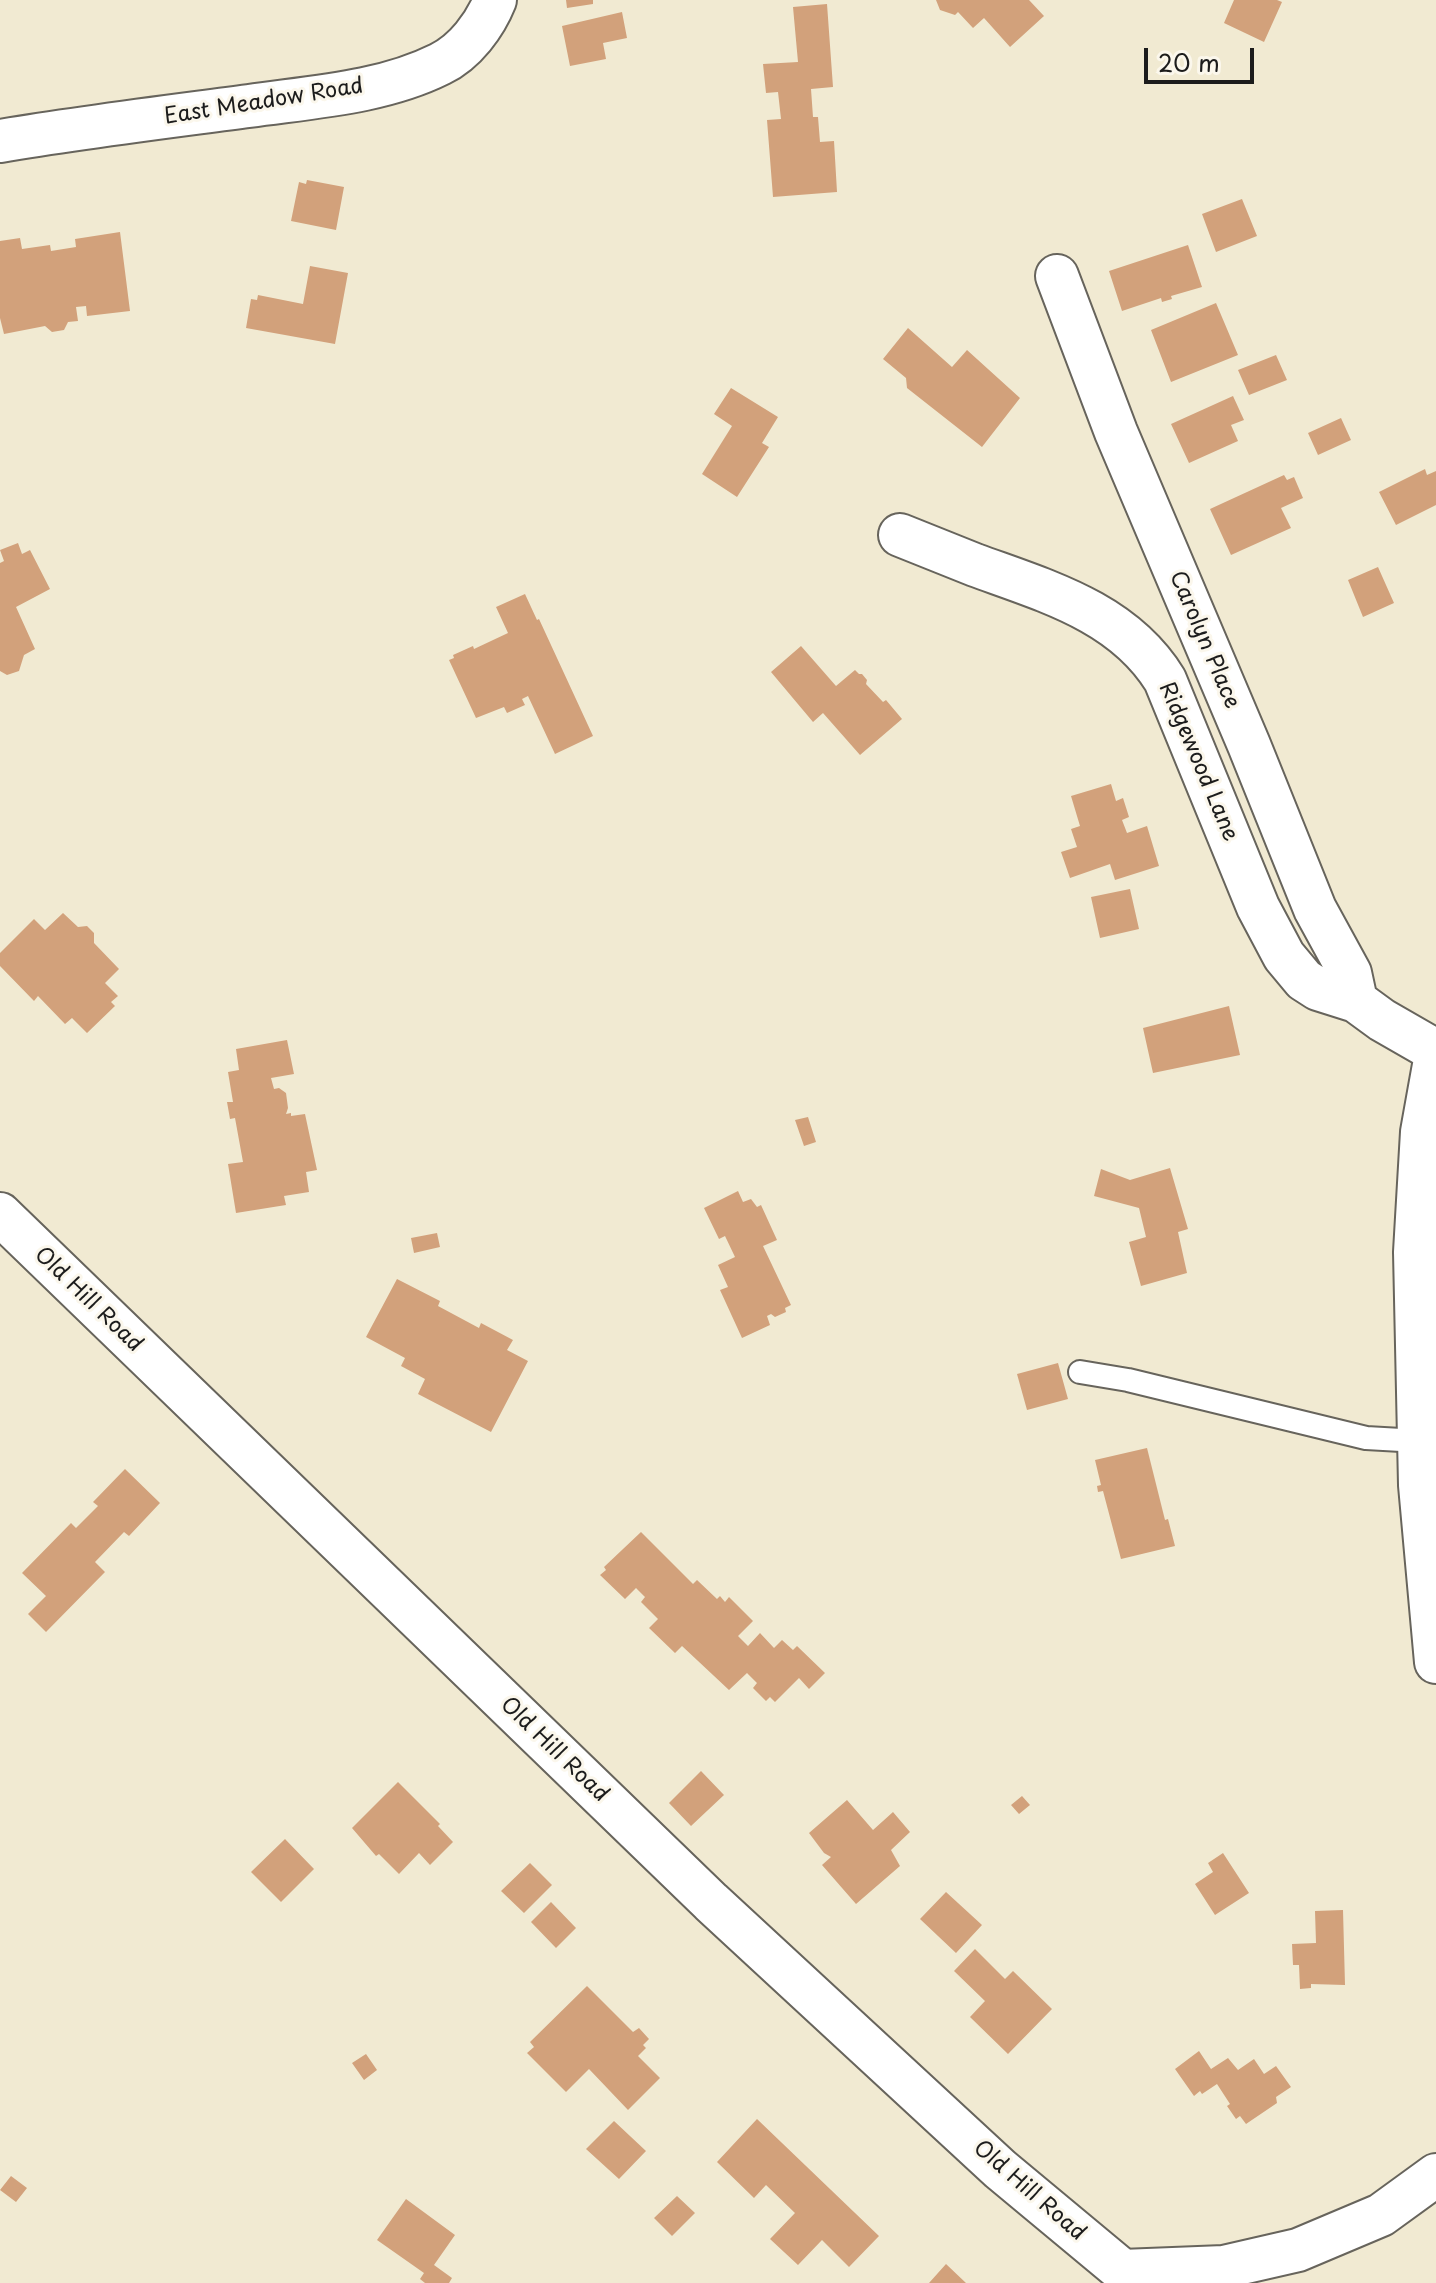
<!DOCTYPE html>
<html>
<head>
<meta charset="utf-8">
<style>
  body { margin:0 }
  #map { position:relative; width:1436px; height:2283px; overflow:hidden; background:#f1ead2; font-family:"Playpen Sans",sans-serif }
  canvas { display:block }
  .scale { position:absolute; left:1144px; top:48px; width:110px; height:36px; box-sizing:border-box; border:4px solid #1c1c1c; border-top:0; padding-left:10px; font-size:24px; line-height:28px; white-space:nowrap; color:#1c1c1c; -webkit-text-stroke:6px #fbf7ec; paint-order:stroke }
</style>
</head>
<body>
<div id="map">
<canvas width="1436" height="2283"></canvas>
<div class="scale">20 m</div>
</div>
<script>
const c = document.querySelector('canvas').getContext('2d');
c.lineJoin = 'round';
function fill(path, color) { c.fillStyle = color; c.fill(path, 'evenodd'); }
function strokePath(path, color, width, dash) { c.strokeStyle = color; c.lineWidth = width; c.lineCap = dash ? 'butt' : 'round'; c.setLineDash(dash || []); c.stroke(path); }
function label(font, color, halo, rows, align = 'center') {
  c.font = font + ' "Playpen Sans",sans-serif'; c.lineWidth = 6; c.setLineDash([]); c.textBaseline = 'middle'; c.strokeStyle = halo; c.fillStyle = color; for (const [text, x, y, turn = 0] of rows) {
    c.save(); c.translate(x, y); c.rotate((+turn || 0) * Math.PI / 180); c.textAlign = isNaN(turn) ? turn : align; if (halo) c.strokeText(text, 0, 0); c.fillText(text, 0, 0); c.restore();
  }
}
fill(new Path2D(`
  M566,0h27v4l-26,4z
  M936,0h93l15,16 -34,31 -26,-29 -11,10 -15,-16 -3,3 -15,-5z
  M1234,0h43l5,2 -18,40 -40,-19z
  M827,4l6,83 -22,2 2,28h5l2,25 14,-1 3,51 -64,5 -6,-77 14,-1 -3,-27 -12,1 -3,-29 35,-2 -5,-55z
  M622,12l5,26 -24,5 3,16 -36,7 -8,-40z
  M307,180l37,7 -8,43 -45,-9 8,-39 7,2z
  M1242,199l15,37 -41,16 -14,-38z
  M120,232l10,79 -43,5 -1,-10 -10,1 2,14 -10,1 -4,8 -12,2 -7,-6 -41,8 -4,-16v-77l20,-3 2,11 28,-4 1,6 25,-4 -1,-8z
  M1188,245l14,42 -31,9 1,3 -10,3 -1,-4 -39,13 -13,-40z
  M310,266l38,7 -13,71 -89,-16 5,-29 6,1 1,-5 45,9z
  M1216,303l22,52 -67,27 -20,-52z
  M908,328l44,39 15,-17 53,48 -38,49 -75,-59 -1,-10 -23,-19z
  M1276,355l11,25 -38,15 -11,-25z
  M731,388l47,29 -16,26 7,4 -32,50 -35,-23 30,-48 -18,-12z
  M1233,396l11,24 -13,5 7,16 -49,22 -18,-39z
  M1341,418l10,22 -33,15 -10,-22z
  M1425,469l2,6 9,-4v34l-40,20 -17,-33z
  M1284,475l3,5 7,-3 9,21 -22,10 10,20 -60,27 -21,-46z
  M18,543l4,11 8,-4 20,39 -34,18 19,42 -11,6 -5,16 -12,4 -7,-4v-108l4,-2 -4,-11z
  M1378,567l16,36 -31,14 -15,-37z
  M525,594l12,26 2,-1 54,117 -38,18 -27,-58 -6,3 3,6 -18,8 -3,-6 -28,11 -27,-58 5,-2 -1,-3 20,-9 1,3 34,-16 -12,-26z
  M801,646l35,40 19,-16 4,4h3l5,6 -1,4 17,18 3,-2 16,19 -42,36 -37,-42 -10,9 -42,-50z
  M1111,784l5,17 7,-3 6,19 -7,3 5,13 20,-7 12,40 -44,14 -5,-16 -40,14 -9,-26 16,-5 -6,-18 9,-3 -9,-30z
  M1130,889l9,40 -39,9 -9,-41z
  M63,913l15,14 9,-1 7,7v10l25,26 -14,14 13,13 -7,6 4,4 -28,27 -15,-15 -7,6 -27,-28 -4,5 -34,-35v-13l34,-34 11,11z
  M1229,1006l11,49 -87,18 -10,-45z
  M287,1040l7,34 -23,4 3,11 5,-1 7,5 2,15 -2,6 5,-1v3l14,-2 12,56 -11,2 3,20 -25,4 2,9 -50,8 -8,-49 15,-2 -8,-44 -5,1 -3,-17h6l-5,-30 11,-2 -3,-21z
  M808,1117l8,25 -12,4 -9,-26z
  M1170,1168l18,61 -10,3 9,41 -46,13 -12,-44 17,-5 -7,-29 -45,-12 7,-27 29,11z
  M738,1191l5,11 8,-3 6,8 4,-2 16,35 -14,6 28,59 -6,3 1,4 -11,5 -4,-3 -4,2 3,9 -28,13 -22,-48 8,-3 -10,-22 17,-8 -10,-21 -6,3 -15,-31z
  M437,1233l3,14 -26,6 -3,-15z
  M397,1279l43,22 -2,5 41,22 2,-5 32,17 -6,10 21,11 -37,71 -73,-38 7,-15 -24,-13 4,-8 -39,-21z
  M1058,1363l10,36 -41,11 -10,-36z
  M1147,1448l18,72 3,-1 7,27 -54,13 -18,-68 -5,1 -1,-6 4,-1 -6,-25z
  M125,1469l35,34 -31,33 -5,-4 -29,30 10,10 -59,60 -18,-18 18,-18 -24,-23 49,-50 5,5 22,-22 -5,-4z
  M641,1532l52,52 4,-4 20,19 3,-3 5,6 4,-5 24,24 -15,15 10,10 12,-13 14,15 8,-8 11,10 4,-4 28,27 -16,16 -10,-11 -24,24 -5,-5 -4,4 -13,-13 4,-5 -10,-10 -18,17 -47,-44 -7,7 -26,-25 9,-9 -17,-17 4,-5 -9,-9 -11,11 -25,-24 6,-5 -2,-3z
  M701,1771l23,24 -33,31 -22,-23z
  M398,1782l42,42 -2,2 15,16 -23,23 -11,-12 -20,21 -20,-20 -3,2 -24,-28z
  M1022,1796l8,9 -11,9 -8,-9z
  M847,1800l26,30 20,-18 17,20 -19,18 9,16 -44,38 -34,-39 9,-8 -7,-4 -15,-20z
  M285,1839l29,30 -33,33 -30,-30z
  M1223,1853l26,40 -34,22 -20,-31 18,-12 -5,-9z
  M530,1863l22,22 -28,28 -23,-22z
  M946,1892l36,33 -26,28 -36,-34z
  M551,1902l25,26 -20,20 -25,-26z
  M1343,1910l2,75 -34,-1v4l-11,1 -1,-24h-6l-1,-21 24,-1 -1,-32z
  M975,1949l30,30 8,-8 39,38 -44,45 -38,-37 15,-16 -31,-30z
  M587,1986l46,46 6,-4 10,11 -6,6 3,3 -8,8 22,22 -32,32 -39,-41 -23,23 -39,-39 7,-6 -4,-5z
  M1199,2051l12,18 17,-11 10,12 16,-11 10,15 12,-8 15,21 -15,10 1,6 -31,21 -6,-8 -4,3 -9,-13 3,-2 -13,-20 -15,10 -2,-3 -6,5 -19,-27z
  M366,2054l11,16 -13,10 -12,-17z
  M757,2119l122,117 -30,31 -27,-27 -24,25 -28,-26 25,-26 -29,-28 -12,13 -37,-36z
  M614,2121l32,30 -27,28 -33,-30z
  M11,2176l16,12 -11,14 -16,-12z
  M677,2196l18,17 -23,23 -18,-18z
  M406,2199l49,36 -21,30 18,13 -3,5h-24l-5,-4 4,-6 -47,-33z
  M946,2264l20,19h-37z`), '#d2a17b');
const lane = new Path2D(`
  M1080,1372l48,8 238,58 53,3`);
const street = new Path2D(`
  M0,141c83,-14 166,-24 249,-35 63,-9 133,-13 191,-42 25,-12 45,-39 55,-64
  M1057,276l59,156 133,313 66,164 35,64 6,28
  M900,535c25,10 50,20 75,30 71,26 148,47 190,115l93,227 26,49 20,24 14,9 38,12 26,19 54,31
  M1436,1054l-14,78 -7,120 5,233 16,177
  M0,1214l711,688 289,267 137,114
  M1122,2271l102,-4 74,-17 83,-35 55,-40`);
strokePath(lane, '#67645c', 26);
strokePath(street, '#67645c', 46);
strokePath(lane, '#fff', 22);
strokePath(street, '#fff', 42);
label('22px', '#1c1c1c', '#fbf7ec', [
  ["East Meadow Road",264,102,-9],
  ["Carolyn Place",1204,640,67],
  ["Ridgewood Lane",1198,762,67],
  ["Old Hill Road",88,1300,44],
  ["Old Hill Road",554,1750,44],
  ["Old Hill Road",1029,2191,41]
]);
</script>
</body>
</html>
